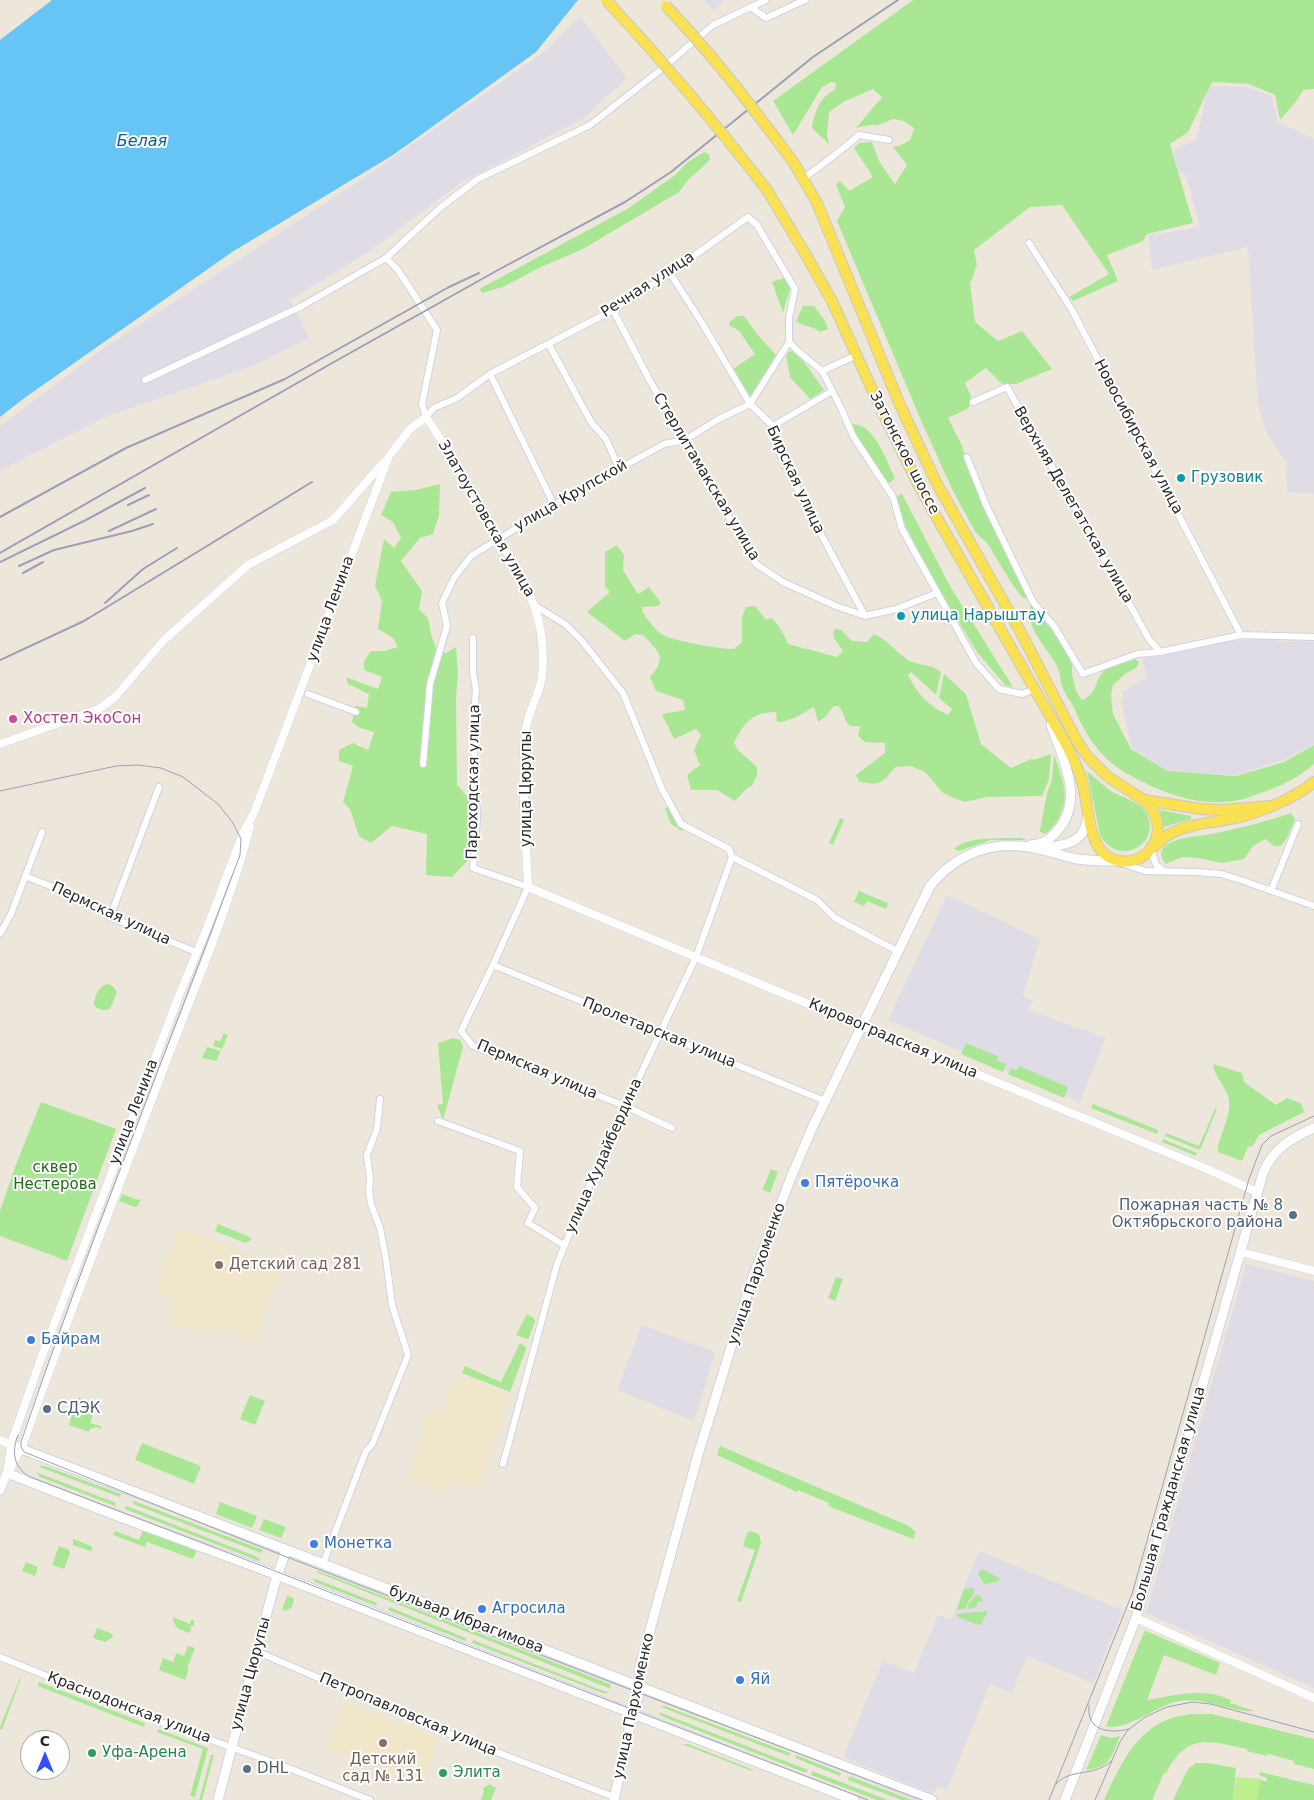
<!DOCTYPE html>
<html>
<head>
<meta charset="utf-8">
<style>
  body { margin:0 }
  #map { position:relative; width:1314px; height:1800px; overflow:hidden; background:#ede7db; font-family:"DejaVu Sans",sans-serif }
  canvas { display:block }
  .north { position:absolute; left:20px; top:1730px; width:50px; height:50px; box-sizing:border-box; background:#fff; border:1px solid #aaa; border-radius:50%; rotate:0deg; font-size:14px; font-weight:700; line-height:20px; text-align:center; color:#2a2a2a }
  .north::after { content:''; display:block; margin:auto; width:18px; height:22px; background:#364cff; clip-path:polygon(50% 0,100% 100%,50% 72%,0 100%) }
</style>
</head>
<body>
<div id="map">
<canvas width="1314" height="1800"></canvas>
<div class="north">С</div>
</div>
<script>
const c = document.querySelector('canvas').getContext('2d');
c.lineJoin = 'round';
function fill(path, color) { c.fillStyle = color; c.fill(path, 'evenodd'); }
function strokePath(path, color, width, dash) { c.strokeStyle = color; c.lineWidth = width; c.lineCap = dash ? 'butt' : 'round'; c.setLineDash(dash || []); c.stroke(path); }
function label(font, color, halo, rows, align = 'center') {
  c.font = font + ' "DejaVu Sans",sans-serif'; c.lineWidth = 4; c.setLineDash([]); c.textBaseline = 'middle'; c.strokeStyle = halo; c.fillStyle = color; for (const [text, x, y, turn = 0] of rows) {
    c.save(); c.translate(x, y); c.rotate((+turn || 0) * Math.PI / 180); c.textAlign = isNaN(turn) ? turn : align; if (halo) c.strokeText(text, 0, 0); c.fillText(text, 0, 0); c.restore();
  }
}
fill(new Path2D(`
  M703,0h22l-11,10z
  M580,17l47,61 -43,40 -122,64 -95,71 -77,47 19,38 -59,29 -145,50 -105,54v-45l104,-78 273,-179 167,-117z
  M1211,86l36,1 25,9 6,26 36,17v355l-27,-2 -1,-30 -19,-28 -9,-28 -10,-159 -96,23 -3,-35 51,-8 -15,-54h-6l-6,-22 24,-12 9,-44z
  M1252,638h24l1,3 37,1v102l-31,16 -46,15 -68,-4 -37,-23 -10,-44 1,-13 24,-13 -5,-19 89,-19h21z
  M947,895l93,44 -17,57 10,5 -5,9 78,28 -26,64 -192,-82z
  M1246,1264l68,17v407l-168,-75z
  M642,1325l73,27 -21,69 -77,-31z
  M979,1551l144,59 -30,73 -66,-27 -15,37 -22,-9 -43,106 -10,-4 -4,8 -90,-37 40,-97 31,13 24,-58 13,5z`), '#dfdce5');
fill(new Path2D(`
  M179,1227l103,40 -28,74 -41,-16 -4,10 -42,-14 7,-21 -19,-8z
  M457,1375l52,19 -28,90 -6,-2 -4,6 -15,-5 -2,2 -5,-2 -5,9 -36,-13 19,-67 14,4z
  M345,1702l94,36 -18,47 -94,-37z`), '#f0e6c9');
fill(new Path2D(`
  M913,0h401v89l-11,1 -5,9 -18,21 -5,-25 -26,-11 -37,-2 -24,50 -18,12 23,79 -46,11 -4,7 -36,14 11,26 -45,20 -4,-4 40,-23 -47,-69 -32,2 -56,43 3,15 -7,19 5,38 23,19 24,-10 30,38 -36,15h-14l-16,-16 -21,15 6,13 -2,12 -21,10 14,28 10,32 56,121 -5,-1 -11,-14 -24,-40 -12,-11 -23,-42 -30,-66 -86,-204 8,-14 -9,-22 4,-4 9,10 24,-14 -19,-29 5,-5 13,-1 7,19 16,23 12,-19 -14,-18 8,-2 9,-5 4,-12 -10,-7 -11,-2 -15,6h-8l-14,3 26,-31 -9,-8 -28,12 -16,11 -2,23 2,9 -17,-16c2,-15 8,-32 23,-38l1,-7 -5,-1 -9,5 -29,48 -20,-34z
  M704,152l5,2 1,6 -22,20 -9,12 -96,57 -44,19 -36,19 -21,6 -2,-3 1,-2 148,-80 46,-33 13,-13z
  M784,278l6,11 -7,24 -11,-31z
  M803,306h11l11,15 3,8 -8,3c-9,-7 -16,-5 -24,-11z
  M738,316h6l13,18 19,21 -26,45 -18,-30 23,-16 -16,-23 -10,-6v-3z
  M792,351l12,11 20,28 -14,9 -20,-22 -4,-21 2,-4z
  M852,424c23,0 34,36 43,54l-4,4 -3,1 -33,-49z
  M440,484l-1,32 -6,18 -13,4 -19,23 21,30 -3,18 9,9 3,16 5,15 10,4 10,-6 2,27 -2,24 1,87 14,16 -2,58 -17,18 -26,-2 1,-41 -35,-8 -21,17 -12,-7 -9,-27 -7,-7 10,-36 -14,-5v-11l14,-7 15,7 6,-18 -14,-4 -8,-6 3,-16 12,2 2,-14 -21,-10 -2,-7 32,12 4,-12 -18,-7v-9l7,-10h14l13,-4 -5,-9 -15,-9 4,-28 -7,-15 9,-47 10,9 7,-10 -8,-16 -12,-7 10,-23 24,-2z
  M902,494l48,92 63,101 -8,-2 -28,-33 -37,-61 -34,-64 -10,-30z
  M617,545l7,10 -1,15 15,24 11,-7 12,16 -3,3 -15,1 -1,4c5,8 11,16 18,22 10,8 60,16 74,16l8,-7v-25l4,-10 9,-1 11,14 5,-2c6,4 15,19 17,26l49,13 6,-6 -9,-13 -1,-6 2,-3 6,1 11,11 15,1 7,-8c14,6 22,18 34,26 10,6 24,4 33,12l-5,23 -25,-23 -3,3c11,21 20,30 40,40l4,-6 -13,-11 5,-24 22,20 15,50 30,24 20,-9 3,1 17,-6 -2,25 -7,17 -56,1 -21,5 -14,-5 -9,-5 -17,-20 -14,-6 -16,1c-12,16 -16,20 -36,14l-3,-6 29,-22v-10l-20,-1 -7,-6 2,-10h-10c-6,-6 -6,-12 -11,-20h-5l-10,12 -6,4 -4,-15c-11,6 -23,15 -37,15l-1,-10c-23,0 -33,11 -42,31l4,7 19,17v8l-5,11 -5,2 -12,13 -18,-11h-26l-4,-15 13,-10 -6,-15 7,-15 -5,-6 -22,10 -12,-25 23,-4 -2,-10 -27,-9 -6,-14c18,-20 9,-25 -7,-42l-8,-1 -10,7 -38,-29 23,-20 -5,-6v-34z
  M1031,604l21,23 20,37v10l4,17 6,9c15,-7 12,-15 19,-26 7,-10 23,-12 34,-15l4,3 -3,6 -11,6 -12,11 -2,10 2,19 18,35 37,22 68,5 48,-14 30,-17v19c-16,14 -33,22 -53,29 -7,2 -14,6 -22,7 -32,7 -67,-3 -96,-18 -13,-6 -27,-14 -38,-25 -13,-13 -23,-30 -30,-47 -4,-9 -10,-15 -13,-24 -2,-6 -2,-13 -4,-18 -10,-21 -34,-39 -27,-64z
  M1054,755c12,32 19,53 -8,79l-6,-2v-2l7,-37 5,-13z
  M1087,771c8,7 16,14 24,20 11,7 29,10 35,22 17,30 -27,56 -46,22z
  M670,806l14,22 -2,3 -11,-7 -6,-16z
  M1160,810l31,6v3l-27,8z
  M1291,813l4,6 -8,19 -6,8h-7l-9,-7 -12,7 -9,13 -22,4 -23,-5 -17,-1 -16,7c-5,-5 -7,-12 -2,-17 13,-11 33,-10 48,-13 27,-6 54,-12 79,-21z
  M840,818l4,2 -11,25 -4,-2z
  M1003,838h19l5,2h-36l-32,11 -5,-2c12,-11 33,-10 49,-11z
  M859,891l29,12 -2,6 -19,-8 -3,5 -10,-4z
  M106,984c6,0 8,3 11,8l-7,17c-6,2 -12,1 -16,-4 0,-8 4,-17 12,-21z
  M224,1033l4,2 -6,14 -9,-3 2,-6 5,1z
  M453,1038l7,2 3,7 -20,73 -6,-15 6,-1 -5,-61z
  M966,1043l33,14 -2,4 9,3 -3,8 -42,-18z
  M207,1047l14,4 -5,10 -14,-3z
  M1213,1064l29,9 2,9 32,23 11,-7 14,5 3,9 -45,23 -6,11 -5,1 -6,14 -24,-9v-6c4,-15 15,-36 10,-50 -4,-12 -14,-20 -15,-32z
  M1019,1066l49,21 -4,11 -56,-24 3,-6 6,2z
  M41,1102l75,27 -49,132 -67,-25v-25l15,-44z
  M1093,1104l65,26 -1,4 -66,-26z
  M1215,1109h2l-17,41 -35,-14 1,-3 33,13z
  M1163,1139l34,14 -1,3 -34,-14z
  M771,1169l7,3 -8,21 -8,-3z
  M122,1194l17,6 2,-1 -3,7 -3,1 -16,-6z
  M218,1224l34,14 -2,3 -5,2 -30,-12z
  M836,1277l7,2 -8,22 -7,-3z
  M527,1314l7,4 1,3 -6,17 -2,1 -11,-4z
  M520,1343l5,3 1,3 -16,43 -48,-19 3,-7 36,16z
  M250,1395l15,6 -10,24 -15,-6z
  M79,1397l15,15 -4,11 11,3v3l-5,-2 -6,2 -1,3 -20,-7 4,-16 4,1 2,-6 -2,-1z
  M142,1443l59,23 -7,18 -59,-24z
  M720,1446l187,79 9,7 -3,7 -85,-33 1,-3 -31,-13 -1,2 -80,-37z
  M41,1466h4l76,28 -1,3 -81,-30z
  M36,1472l80,31 -1,3 -75,-29z
  M134,1501l129,49 -2,3 -128,-49z
  M220,1502l37,14 -5,12 -36,-14z
  M126,1506l134,52 -1,3 -134,-52z
  M264,1519l22,8 -5,11 -22,-8z
  M143,1530l54,20 -4,9 -46,-17 -2,5 -32,-12 2,-4 24,9z
  M750,1531l9,3 2,9 -20,59 -4,-1 18,-51 -12,-4 4,-13z
  M73,1539l18,7 2,3 -3,2 -17,-6z
  M59,1546l10,4 1,3 -6,16 -12,-4z
  M26,1562l12,5 -3,9 -13,-5z
  M981,1569l19,9 -3,4 -13,2 -6,-11z
  M318,1571l292,113 1,5 -295,-117z
  M313,1578l64,25 -1,3 -61,-24z
  M974,1588v5l-8,13 1,2 -10,2 7,-21z
  M979,1595l4,5 -2,2 -3,-1 -2,6 -7,2 -1,-4 7,-9z
  M287,1596l5,1 2,3 -2,7 -6,4 -4,-2z
  M389,1607l77,31 -1,3 -77,-31z
  M988,1611l-7,13 -3,1 -20,-8 -1,-3z
  M173,1617l17,7 1,-4h3v6h-3l-1,7c-10,-3 -17,-5 -17,-16z
  M97,1628l16,6 -1,4 -7,4 -12,-4z
  M1146,1631l74,32 -4,12 -52,-20 -17,45c29,-5 56,-13 84,0l-1,3 25,8c-28,2 -48,-16 -80,-9 -19,5 -51,30 -69,24l38,-94z
  M473,1640l136,53h-6l-131,-50z
  M188,1646l7,2 -8,20 2,1 -4,11 -26,-10 4,-12 10,4 3,-9 8,3z
  M20,1678h1l-19,52 -2,-1v-2z
  M39,1682l106,41 -1,4 -106,-41z
  M665,1706l125,47 -1,3 -128,-49z
  M659,1712l149,58 -2,3 -145,-57z
  M1189,1714h23l102,25v30l-20,-5v-3l-26,-7 -1,2 -20,-5v-2c-37,-8 -60,-17 -81,24h-2l-11,25 1,2h-50c15,-32 30,-68 65,-81 6,-3 14,-3 20,-5z
  M158,1729l50,19 -13,49 -5,-1 13,-47 -46,-17z
  M1101,1735l10,3 9,-2c-8,20 -10,32 -34,34z
  M682,1744h6l63,25 1,2z
  M211,1755h3l-12,45h-3z
  M796,1755l45,18 -1,3 -45,-18z
  M1196,1763h12l28,5 -3,32h-60l15,-31z
  M812,1771l76,29h-11l-66,-25z
  M1260,1772l54,13v15h-57l3,-21 6,3 1,-4 -8,-3z
  M849,1776l63,24h-10l-54,-20z
  M490,1784l6,4 -5,12h-10l3,-9 -1,-3z`), '#aae794');
fill(new Path2D(`
  M1236,1777l24,2 -3,21h-24z`), '#bfef8f');
fill(new Path2D(`
  M52,0h526l-42,52 -143,103 -161,97 -209,147 -23,18v-377z`), '#67c5f6');
const minor = new Path2D(`
  M752,8l14,10 39,-18
  M804,178c19,-14 37,-27 55,-43l30,5
  M1029,243l43,67 169,325
  M386,258l12,12 39,60 -15,74 4,13
  M670,273l32,50 48,81 23,22 1,15 34,69 57,106
  M613,310l37,71 106,183 27,18 53,24 29,10
  M789,342l10,10 23,19 19,37 12,28 40,61 9,32 74,134 23,26 23,5 13,-5
  M549,345l42,77 15,17 13,29
  M822,371l35,-16
  M490,374l64,131
  M145,380l157,-74 84,-48 55,-51 37,-28 112,-54 68,-53 55,-47 53,-25
  M973,402l34,-15 142,252 11,13
  M426,417l8,-9 23,-10 33,-24 123,-64 57,-37 78,-56 9,8 38,64 -6,29v24
  M773,426l59,-35
  M967,457l19,48 47,97 21,24 29,48 54,-20 23,-2 81,-17 73,2
  M534,605l31,19 17,17 41,52 39,96 19,35 48,25 3,8 85,43 18,18 62,33
  M865,616l31,-7 41,-16
  M473,638v34l3,18 -3,34 4,94 -4,50 55,19 -35,78 -32,66 12,15 152,60 47,22
  M308,694l48,18
  M423,764l7,-80 17,-58 -5,-23 12,-25 17,-22 83,-51 110,-61 21,-4 32,-20 33,-16 39,-62
  M1151,849l5,16 8,6
  M1122,863l23,8 52,1 24,2 20,6 73,26
  M25,876l78,31 7,10 86,35
  M1271,891l27,-67
  M110,917l49,-130
  M0,934l11,-20 31,-82
  M493,965l332,136
  M438,1121l82,30 -3,36 18,21 -7,15 36,22
  M503,1464l54,-200 42,-102 97,-205 36,-100
  M323,1564l43,-113 6,-6 36,-90 -16,-50 -6,-46 -6,-31 -9,-24 -2,-13 1,-13 -3,-23 10,-26 3,-30
  M258,1652l189,81 167,64
  M0,1657l155,63 126,45 89,35`);
const tertiary = new Path2D(`
  M0,744l99,-35 17,-13 48,-56 84,-75 85,-45 51,-58
  M1241,1252l73,19
  M0,1440l11,5
  M10,1469l13,-25c45,-127 94,-253 142,-379 30,-78 64,-157 85,-238
  M7,1473l5,-32 27,-77 139,-366 29,-70 36,-95 11,-20 135,-357 21,-27 16,-12c24,35 45,73 66,110 20,36 46,71 50,113 1,16 2,34 -3,49 -6,18 -12,26 -14,46 -4,50 1,102 3,152l333,139 346,143 50,23
  M1136,1618l178,80`);
const secondary = new Path2D(`
  M1031,845c12,-1 18,-5 26,-14 28,-30 6,-73 -6,-106
  M1043,848c23,-3 43,-5 45,-33
  M11,1445l297,113 624,242
  M0,1490l7,-17 113,44 139,51 595,232
  M218,1800l56,-214 12,-36
  M614,1800l18,-85 9,-27 -2,-18 59,-215 53,-173 41,-107 21,-49 117,-240c28,-34 65,-47 108,-37 12,2 22,6 34,9 14,3 30,3 45,3
  M1065,1800l71,-182 127,-445c10,-24 28,-35 51,-45`);
const primary = new Path2D(`
  M794,163l23,40 83,202 36,77 84,149 57,110 10,15 21,21 36,23 57,9 22,1 47,-4
  M767,190l39,65 26,46 47,104 41,83 147,258c5,11 11,21 14,32 8,22 5,64 26,78 33,21 72,-22 37,-56
  M1154,847c4,-3 7,-7 11,-10 22,-15 52,-14 75,-20 23,-6 57,-20 74,-35`);
strokePath(minor, '#d0d2e4', 8);
strokePath(tertiary, '#d0d2e4', 9);
strokePath(secondary, '#d0d2e4', 11);
strokePath(primary, '#c8c8c8', 12);
strokePath(minor, '#fff', 6);
strokePath(tertiary, '#fff', 8);
strokePath(secondary, '#fff', 9);
strokePath(primary, '#fae053', 10);
strokePath(new Path2D(`
  M0,791l116,-25 22,-1 23,3 22,9 35,27 15,19 8,16 -1,16c-73,196 -152,389 -219,587v5l3,5 242,97 381,147 275,104
  M18,1435c-7,17 -4,33 12,42 280,106 558,217 838,323
  M1089,1705c-3,26 20,29 40,24
  M1055,1785c15,-18 39,-7 56,-24
  M1049,1800l83,-206 117,-415 13,-34 9,-9 43,-20
  M1095,1800l25,-58 7,-11 18,-14 22,-10 25,-5 19,2 103,28`), '#9d9fb6', 1);
strokePath(new Path2D(`
  M128,505l21,-10
  M0,517l126,-69 159,-69 164,-92 30,-14
  M109,531l47,-22
  M0,553l334,-191 164,-92 127,-68 46,-30 142,-115 85,-57
  M0,562l86,-42 59,-32
  M19,566l35,-16 78,-19 21,-7
  M23,573l20,-11
  M105,603l38,-34 34,-21
  M84,621l228,-139
  M0,660l84,-39 4,-3`), '#9d9fb6', 2);
const primaryBridge = new Path2D(`
  M606,0c57,61 110,124 161,190
  M666,6c47,49 88,103 128,157`);
strokePath(primaryBridge, '#c8c8c8', 12, []);
strokePath(primaryBridge, '#fae053', 10);
for (const [x, y, r, color] of [
  [1181,478,5,"#0f9aa8"],
  [901,616,5,"#0f9aa8"],
  [13,719,5,"#d1479c"],
  [805,1183,5,"#3f7fe0"],
  [1293,1215,5,"#5c6f8a"],
  [219,1265,5,"#8d6e63"],
  [31,1340,5,"#3f7fe0"],
  [47,1409,5,"#5c6f8a"],
  [314,1544,5,"#3f7fe0"],
  [482,1609,5,"#3f7fe0"],
  [740,1680,5,"#3f7fe0"],
  [383,1743,5,"#8d6e63"],
  [92,1753,5,"#2e9e5b"],
  [247,1769,5,"#5c6f8a"],
  [443,1773,5,"#2e9e5b"]
]) { const dot = new Path2D(); dot.arc(x, y, r, 0, 2 * Math.PI); c.fillStyle = color; c.fill(dot); strokePath(dot, '#fff', 2); }
label('15px', '#2a2a2a', '#fff', [
  ["Речная улица",648,285,-33],
  ["Новосибирская улица",1138,437,62],
  ["Затонское шоссе",904,453,63],
  ["Стерлитамакская улица",706,477,59],
  ["Бирская улица",795,480,65],
  ["улица Крупской",571,496,-30],
  ["Верхняя Делегатская улица",1073,505,60],
  ["Златоустовская улица",486,519,60],
  ["улица Ленина",331,609,-70],
  ["Пароходская улица",474,782,-89],
  ["улица Цюрупы",527,789,-90],
  ["Пермская улица",111,914,25],
  ["Пролетарская улица",659,1033,22],
  ["Кировоградская улица",893,1039,23],
  ["Пермская улица",537,1070,23],
  ["улица Ленина",134,1112,-69],
  ["улица Худайбердина",604,1156,-66],
  ["улица Пархоменко",757,1274,-71],
  ["Большая Гражданская улица",1169,1499,-74],
  ["бульвар Ибрагимова",466,1620,21],
  ["улица Цюрупы",251,1674,-75],
  ["улица Пархоменко",634,1706,-78],
  ["Краснодонская улица",129,1708,21],
  ["Петропавловская улица",408,1715,23]
]);
label('15px', '#0d838f', '#fff', [
  ["Грузовик",1191,478],
  ["улица Нарыштау",911,616]
], 'left');
label('15px', '#b23c85', '#fff', [
  ["Хостел ЭкоСон",23,719]
], 'left');
label('15px', '#206c15', '#fff', [
  ["сквер",55,1168],
  ["Нестерова",55,1185]
]);
label('15px', '#366cbe', '#fff', [
  ["Пятёрочка",815,1183],
  ["Байрам",41,1340],
  ["Монетка",324,1544],
  ["Агросила",492,1609],
  ["Яй",750,1680]
], 'left');
label('15px', '#4e5e75', '#fff', [
  ["Пожарная часть № 8",1283,1206,"right"],
  ["Октябрьского района",1283,1223,"right"],
  ["СДЭК",57,1409],
  ["DHL",257,1769]
], 'left');
label('15px', '#785e54', '#fff', [
  ["Детский сад 281",229,1265],
  ["Детский",383,1760,"center"],
  ["сад № 131",383,1777,"center"]
], 'left');
label('15px', '#27864d', '#fff', [
  ["Уфа-Арена",102,1753],
  ["Элита",453,1773]
], 'left');
label('italic 16px', '#0560a3', '#fff', [
  ["Белая",142,142]
]);
</script>
</body>
</html>
